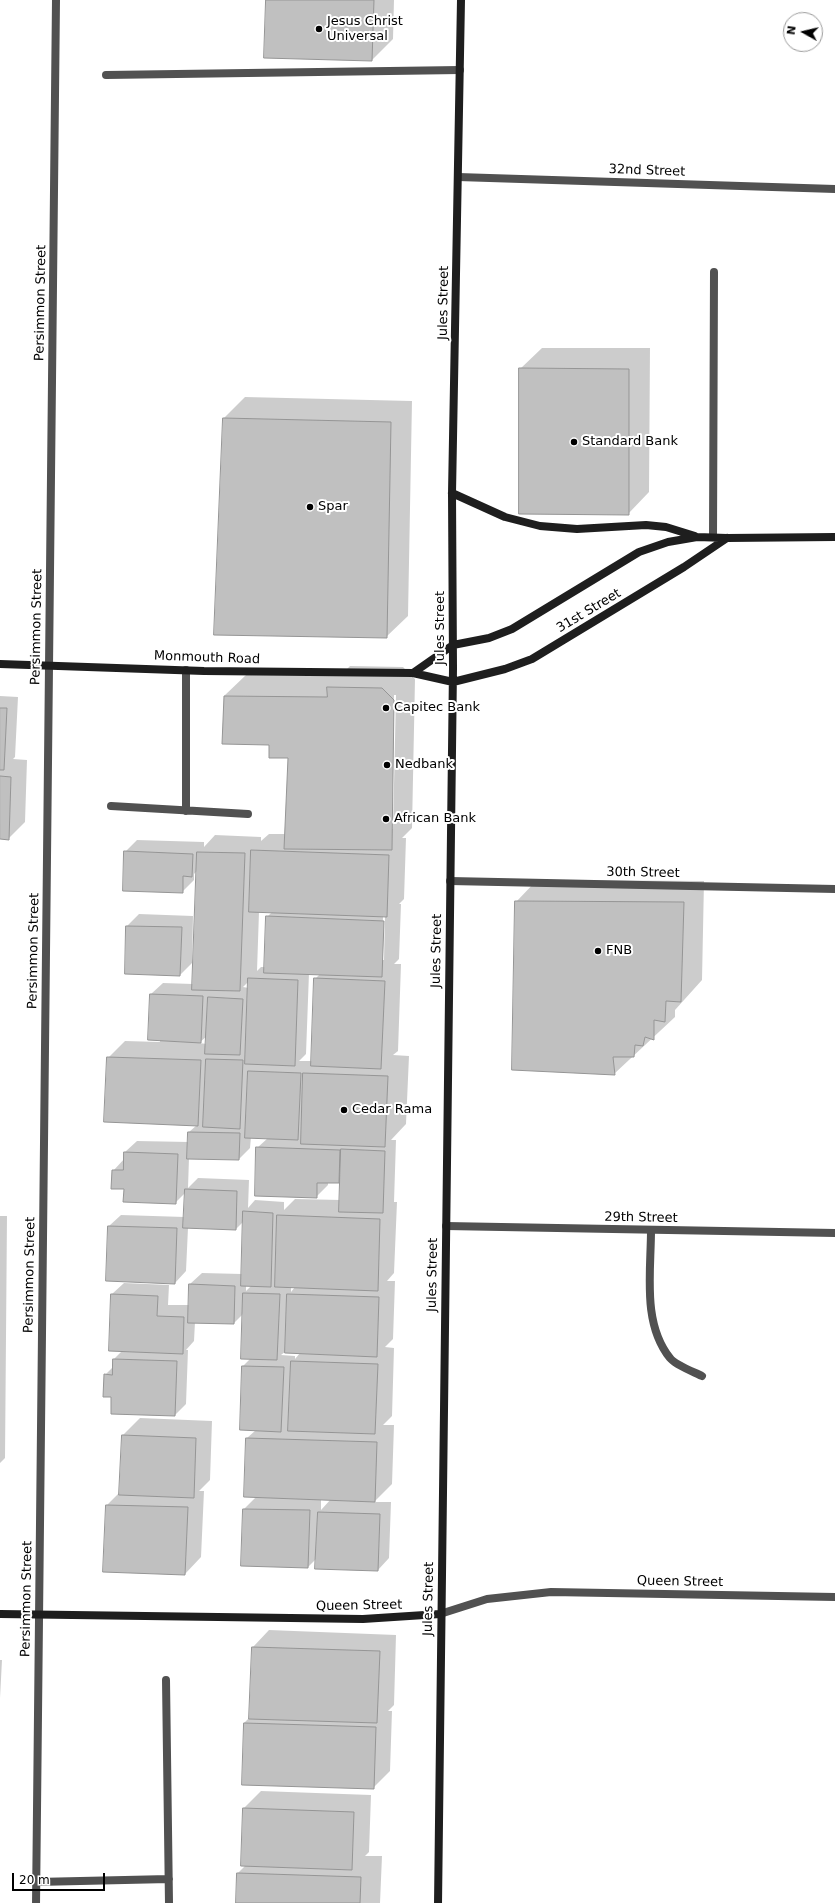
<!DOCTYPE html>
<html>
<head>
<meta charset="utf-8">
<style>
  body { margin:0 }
  #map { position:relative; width:835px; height:1903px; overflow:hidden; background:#fff; font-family:"DejaVu Sans",sans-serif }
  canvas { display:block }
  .north { position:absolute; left:783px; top:12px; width:40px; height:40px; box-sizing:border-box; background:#fff; border:1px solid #999; border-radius:50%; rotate:278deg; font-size:11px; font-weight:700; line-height:16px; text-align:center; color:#000 }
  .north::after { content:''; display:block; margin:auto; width:14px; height:18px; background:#000; clip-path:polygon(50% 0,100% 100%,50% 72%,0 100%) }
  .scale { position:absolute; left:12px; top:1873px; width:93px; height:18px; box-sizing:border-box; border:2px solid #000; border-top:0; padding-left:5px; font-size:12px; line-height:14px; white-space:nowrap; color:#000; -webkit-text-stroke:3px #fff; paint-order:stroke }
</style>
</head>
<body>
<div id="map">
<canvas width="835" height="1903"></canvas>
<div class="north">N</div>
<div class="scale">20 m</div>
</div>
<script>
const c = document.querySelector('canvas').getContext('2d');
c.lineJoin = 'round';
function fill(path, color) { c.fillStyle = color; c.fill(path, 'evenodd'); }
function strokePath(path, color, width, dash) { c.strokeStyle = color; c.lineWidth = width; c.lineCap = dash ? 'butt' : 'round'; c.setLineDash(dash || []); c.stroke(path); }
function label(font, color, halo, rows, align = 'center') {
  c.font = font + ' "DejaVu Sans",sans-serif'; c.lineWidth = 4; c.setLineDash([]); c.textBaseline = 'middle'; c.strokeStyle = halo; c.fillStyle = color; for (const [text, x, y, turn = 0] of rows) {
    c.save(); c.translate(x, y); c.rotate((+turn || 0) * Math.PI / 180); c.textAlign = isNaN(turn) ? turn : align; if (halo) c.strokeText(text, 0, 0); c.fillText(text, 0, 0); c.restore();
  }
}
fill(new Path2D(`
  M267,0h127l-1,39 -21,21z
  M542,348h108l-1,144 -21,22 -108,-145z
  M245,397l167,4 -4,215 -22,21 -171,-3 9,-216z
  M350,666l53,1 12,12 -3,149 -10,10h4l-2,61 -5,5h2l-2,55 -5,5h7l-3,87 -5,4 16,1 -3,68 -15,16h5l-2,62h3l-3,71 -7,8h8l-2,58 -8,8 9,1 -2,68 -9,9h11l-2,59 -18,18h17l-2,56 -11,12 -61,-12 -9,9 -66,-2 2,-56 12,-12 -9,-59 9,-8 -13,-64 7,-7 -7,-45 -9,9 -39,-1 -1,19 -8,9h2l-2,54 -11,11 -63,-19 -7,-21 8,-8 1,-8 8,-8 -10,-57 12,-11 45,2 -1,20h21l1,-21 12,-11 40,1 2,-53 -8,8 -48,-1 -2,43 -11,12 -66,-57 12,-11 64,2 1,-25 -10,10 -52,-1 1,-13 -12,-17 12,-13v-6l12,-11 52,1v-10l8,-7 -89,-67 17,-17 35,1 -9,-48 12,-11 30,1 5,-114 -4,4v6l-12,12 -57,-40 12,-12 67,2v5l11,-12 46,2v4l8,-7h17l3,-77 -19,-13 -47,-1 1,-47 22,-21 94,1zM394,695h2l-3,134h-2zM259,912h13l-5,5 -2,50h-4l-4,4zM383,916h2l-1,44h-2zM309,973l11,1 -5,5 -3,82h-13l7,-7zM249,981v7l-6,-1zM207,1036v8l-8,-1zM251,1137l17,1 -11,10 59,49 12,-12v-3h10l3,-3v21l-46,-1 -11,11v-8l-29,-2 -7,8 1,-28 -51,-2 -10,10 1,-30 50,1 11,-11zM246,1285h6l-6,6zM291,1287h4l-4,5zM286,1351l14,2 -5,6v-3l-14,-1zM321,1499h10l-10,11z
  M0,696l18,1 -3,60 -2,2 14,1 -2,62 -17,17 -8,-1z
  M537,880l167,1 -2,99 -27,30v7l-61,57 -98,-172z
  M139,914l54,2 -1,47 -12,12 -54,-2 1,-47z
  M0,1216h7l-2,242 -5,5z
  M140,1418l72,3 -2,59 -11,11h5l-3,66 -16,17 -78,-69 14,-14 2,-56z
  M269,1630l127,5 -2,70 -6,6h4l-2,60 -17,17 -129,-65 6,-6 3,-70z
  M0,1660h2l-2,38z
  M261,1791l110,4 -2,57 -4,4h17l-2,47h-143l1,-30 8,-8 -2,-57z`), '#0003');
const building = new Path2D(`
  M266,0h108l-2,61 -108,-3z
  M519,368l110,1v146l-110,-1z
  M223,418l168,4 -4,216 -173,-3z
  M327,687l55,1 12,12 -2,150 -108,-1 4,-91h-19v-13l-47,-1 2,-48 103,1z
  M0,708h7l-3,62h-4z
  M0,776l11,1 -2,63 -9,-1z
  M251,850l138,5 -2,62 -138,-5z
  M124,851l69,3 -1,23 -9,-1v17l-60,-2z
  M197,852l48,1 -5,138 -48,-1z
  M515,901l169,1 -3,100 -15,-1 -1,21 -11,-2v20l-9,-3 -2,9 -8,-1 -1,12h-21l2,18 -103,-5z
  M266,916l118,5 -2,56 -118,-4z
  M126,926l56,1 -2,49 -55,-2z
  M248,978l50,2 -3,86 -50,-2z
  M314,978l71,3 -4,88 -70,-3z
  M150,994l53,2 -2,47 -53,-3z
  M208,997l35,2 -3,56 -35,-1z
  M107,1057l94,3 -3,66 -94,-4z
  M206,1059l37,1 -3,69 -37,-2z
  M248,1071l53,2 -3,67 -53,-2z
  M303,1073l85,3 -3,71 -84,-3z
  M188,1132l52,1 -1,27 -52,-1z
  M256,1147l84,3 -1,33h-22v15l-62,-2z
  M341,1149l44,2 -2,62 -44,-1z
  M124,1152l54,2 -2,50 -53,-2 1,-13h-13l1,-19h11z
  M185,1189l52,2 -1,39 -53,-2z
  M243,1211l30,2 -2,74 -30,-1z
  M277,1215l103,4 -2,72 -103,-4z
  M108,1226l69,2 -2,56 -69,-3z
  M189,1284l46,2 -1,38 -46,-1z
  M243,1293l37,1 -3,66 -36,-1z
  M111,1294l47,2 -1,20 27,1 -1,37 -74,-3z
  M287,1294l92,3 -2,60 -92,-4z
  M113,1359l64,2 -2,55 -64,-2v-17h-8l1,-23 8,1z
  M291,1361l87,3 -3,70 -87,-3z
  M242,1366l42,1 -3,65 -41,-2z
  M122,1435l74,3 -2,60 -75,-3z
  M246,1438l131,4 -2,60 -131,-5z
  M106,1505l82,2 -3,68 -82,-3z
  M243,1509l67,1 -2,58 -67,-2z
  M318,1512l62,2 -2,57 -63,-2z
  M252,1647l128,4 -3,72 -128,-4z
  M244,1723l132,4 -2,62 -132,-4z
  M243,1808l111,4 -2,58 -111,-4z
  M237,1873l124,4 -1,26h-124z`);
fill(building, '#c0c0c0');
strokePath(building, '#959595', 1);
strokePath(new Path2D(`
  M106,75l354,-5
  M713,537l1,-265
  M111,806l137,8
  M186,811v-141
  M651,1230c0,42 -9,93 19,128 5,7 24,14 32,18
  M166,1680l3,223
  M36,1882l133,-3`), '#515151', 8);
strokePath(new Path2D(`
  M458,177l377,12
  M450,881l385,8
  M446,1226l389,7
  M440,1614l47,-15 64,-7 284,5
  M36,1903l20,-1903`), '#515151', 8);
strokePath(new Path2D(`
  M452,493l53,24 35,9 37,3 69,-4 20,2 29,9
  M0,664l204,7 209,2 40,9 52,-13 27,-10 152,-92 43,-29
  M413,673l40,-28 36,-7 23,-9 127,-77 29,-10 29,-5 30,1 108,-1
  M0,1614l363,5 77,-5
  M438,1903l15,-1235 -1,-175 9,-493`), '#1e1e1e', 8);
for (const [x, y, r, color] of [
  [319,29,4,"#000"],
  [574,442,4,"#000"],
  [310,507,4,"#000"],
  [386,708,4,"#000"],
  [387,765,4,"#000"],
  [386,819,4,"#000"],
  [598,951,4,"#000"],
  [344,1110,4,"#000"]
]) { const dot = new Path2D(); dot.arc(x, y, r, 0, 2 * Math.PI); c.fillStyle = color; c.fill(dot); strokePath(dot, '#fff', 1.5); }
label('13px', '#000', '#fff', [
  ["Jesus Christ",327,22],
  ["Universal",327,37],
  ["Standard Bank",582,442],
  ["Spar",318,507],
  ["Capitec Bank",394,708],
  ["Nedbank",395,765],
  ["African Bank",394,819],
  ["FNB",606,951],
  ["Cedar Rama",352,1110]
], 'left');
label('13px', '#000', '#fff', [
  ["32nd Street",647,171,2],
  ["Persimmon Street",41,303,-89],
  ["Jules Street",444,303,-89],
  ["31st Street",589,611,-31],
  ["Persimmon Street",37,627,-89],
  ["Jules Street",441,628,-90],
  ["Monmouth Road",207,658,2],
  ["30th Street",643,873,1],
  ["Persimmon Street",34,951,-89],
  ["Jules Street",437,951,-89],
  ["29th Street",641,1218,1],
  ["Persimmon Street",30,1275,-89],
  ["Jules Street",433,1275,-89],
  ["Queen Street",680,1582,1],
  ["Persimmon Street",27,1599,-89],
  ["Jules Street",429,1599,-89],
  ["Queen Street",359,1606,-1]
]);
</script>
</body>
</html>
